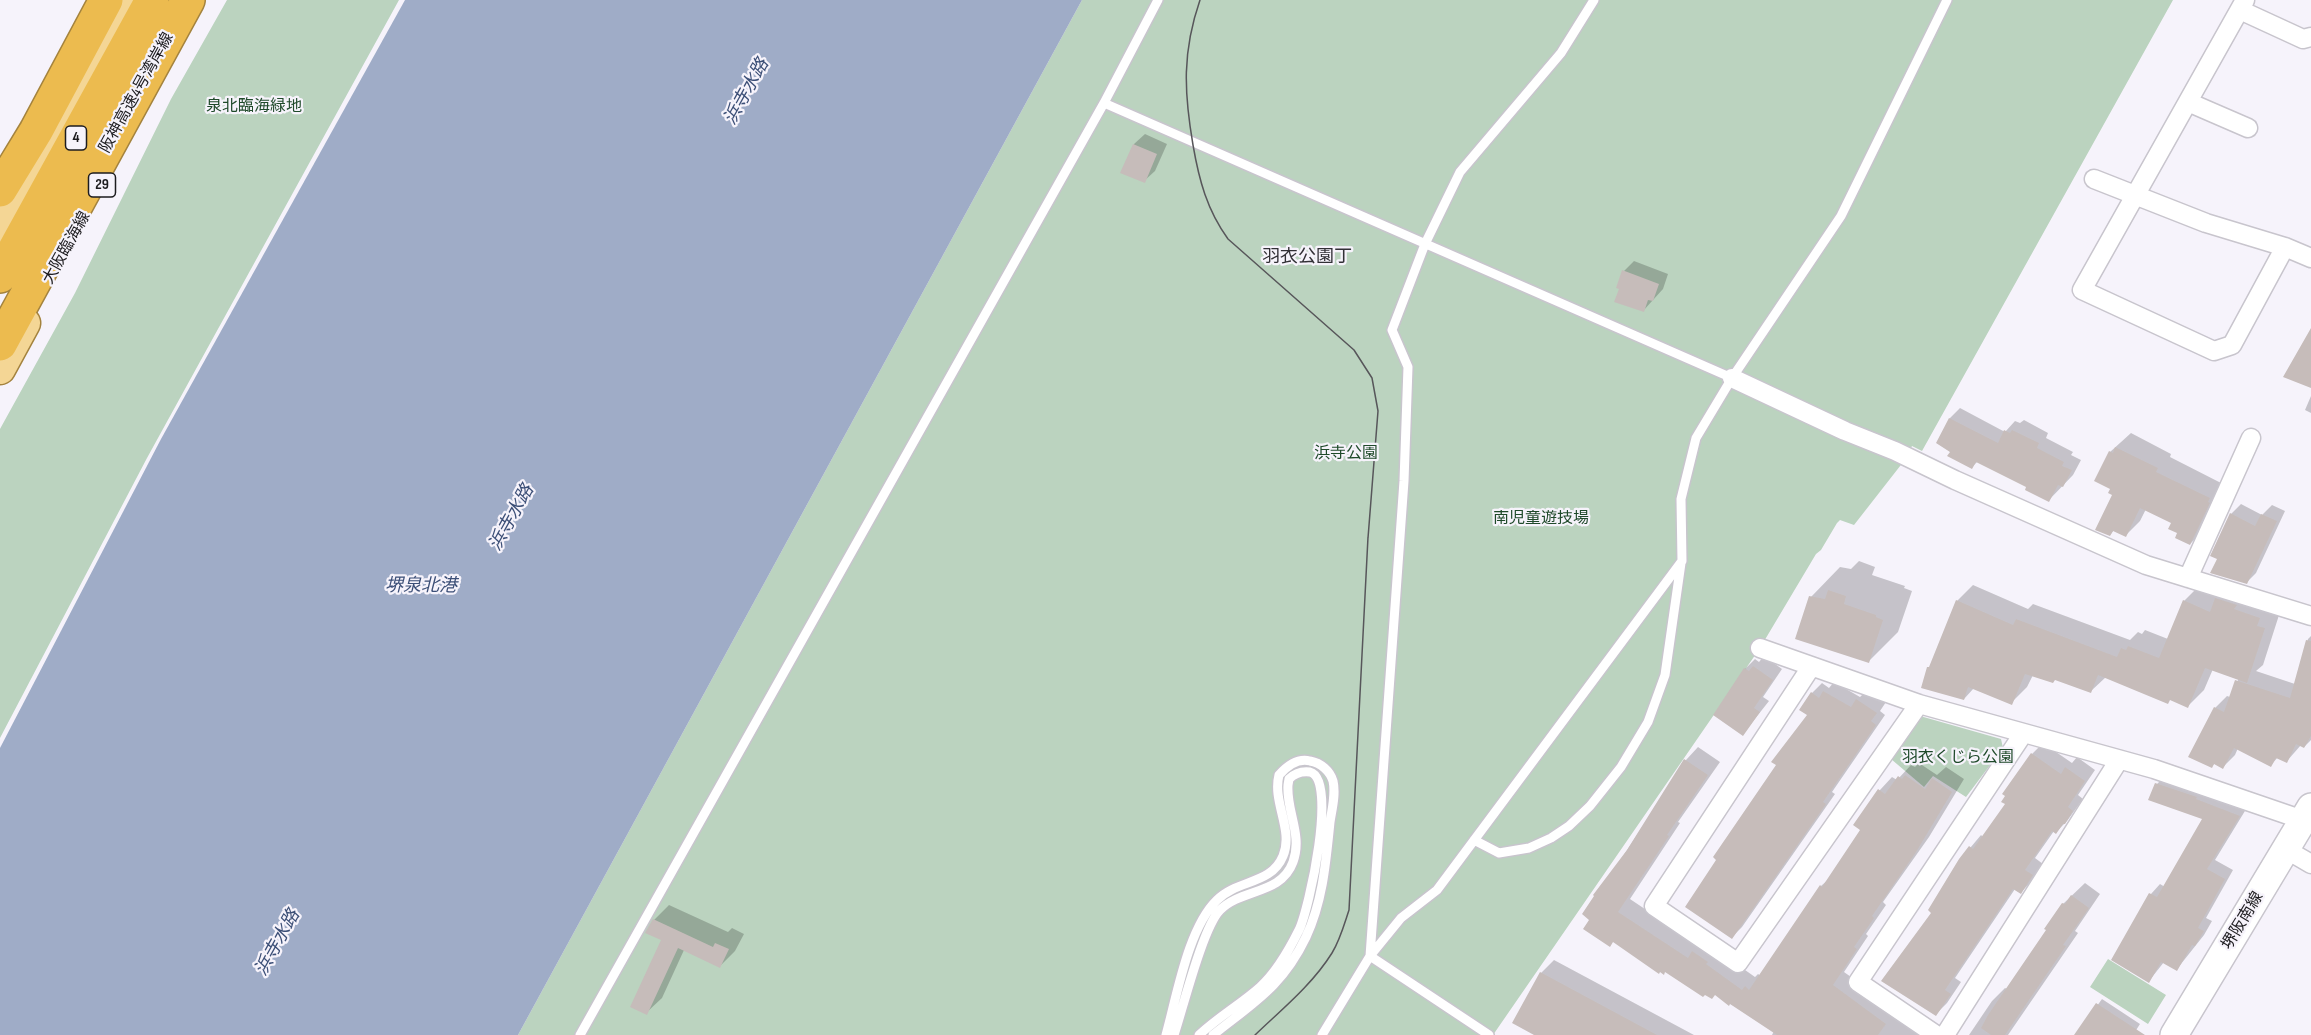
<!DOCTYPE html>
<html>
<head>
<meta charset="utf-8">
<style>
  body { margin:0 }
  canvas { display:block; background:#f6f3fb }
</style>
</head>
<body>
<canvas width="2311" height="1035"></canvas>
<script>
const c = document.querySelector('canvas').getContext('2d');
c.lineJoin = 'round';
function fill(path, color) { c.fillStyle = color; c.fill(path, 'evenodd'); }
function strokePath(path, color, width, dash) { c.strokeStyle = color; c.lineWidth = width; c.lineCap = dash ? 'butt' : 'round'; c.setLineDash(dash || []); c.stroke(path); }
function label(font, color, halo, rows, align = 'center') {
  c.font = font + ' "Sofia Sans Condensed","Noto Sans JP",sans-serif'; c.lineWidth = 4.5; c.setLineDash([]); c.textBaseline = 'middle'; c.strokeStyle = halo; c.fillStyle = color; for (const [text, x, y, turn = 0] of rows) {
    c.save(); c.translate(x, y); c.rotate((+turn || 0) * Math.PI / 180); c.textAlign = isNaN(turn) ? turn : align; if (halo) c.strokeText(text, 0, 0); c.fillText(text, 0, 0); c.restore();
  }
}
fill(new Path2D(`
  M227,0h172l-252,458 -147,280v-309l75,-136 96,-194z
  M1082,0h1091l-251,451 -10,-5 -8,15 -50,64 -14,-5 -3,3 -16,27 -5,4 -56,94 -267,387h-975z
  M1920,716l81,23 2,9 -37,49 -33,-21 -9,11 -33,-28z
  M2108,959l58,36 -18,29 -58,-37z`), '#bbd3bf');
fill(new Path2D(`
  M405,0h677l-564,1035h-518v-287l161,-309z`), '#9facc7');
fill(new Path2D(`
  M1145,134l22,10 -12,27 -11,10 -22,-9 12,-28z
  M1634,261l34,13 -5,15 -20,22 -19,-40z
  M2311,396v17l-6,-3z
  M1960,408l45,24 10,-11 5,2 4,-3 24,13 -2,5 27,14 -2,3 10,5 -8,15 -25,26 -20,-15 -50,-25 -6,6 -34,-24 12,-25z
  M2131,433l40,21 -1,3 53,27 -18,45 -15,15 -11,-11 -6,-10 -27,-14 -6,12 -14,14 -12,-5 -4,5 3,-41 -3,-42z
  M2241,504l21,11 10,-10 13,6 -29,62 -10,10 -27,-25 12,-44z
  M1859,561l16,6 -3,8 33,11 -1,2 8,3 -14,41 -29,29 -58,-64 29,-30 11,2z
  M1973,585l55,24 5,-5 97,36 8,-8 4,2 3,-4 23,9 16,-38 16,-16 80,27 -17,53 -7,6 39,13 13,-45 3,-3v104l-7,7 -3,-2 -14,16 -9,-4 -7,8 -33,-17 -3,7 -12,12 -8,-4 -3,3 3,-58 12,-12 3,1 9,-19 -26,-9 -9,21 -16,16 -82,-29 -15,14 -36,-13 -22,-3 -6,12 -16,16 -37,-15 -10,11 -32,-35 25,-63z
  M1764,656l18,13 -19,28 6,4 -26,33 2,-65 10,-10 4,3z
  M1834,682l26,15 7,-7 19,12 -6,9 5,4 -53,77 3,2 -93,133 -10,10 78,-222 2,-22 10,-10 7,5z
  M2043,743l29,20 5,-6 18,13 -17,25 5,4 -16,22 -11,11 -2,-1 -19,27 8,6 -11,17 -12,12 -5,-4 -60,89 6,4 -14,21 -11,11 -3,-102 27,-52 21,-25 2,2 24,-33 25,-50z
  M1698,747l22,15 -42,60 2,1 -50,76 70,47 18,5 37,26 3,-3 3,2 60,-90 9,-8 33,-48 -8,-5 25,-35 12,-13 5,3 14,-15 4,2 4,-4 18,12 9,-8 18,12 -35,58 -46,65 3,3 -20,29 2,2 -24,36 88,63h-160l2,-4 -59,-37 -49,-24 -52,-29 2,-74 70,-107z
  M2166,775l82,31 -33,54 18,10 -27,48 6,3 -8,14 -27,34 -13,-7 -15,19 -36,-22 38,-65 9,-10 5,3 40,-69 -48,-34z
  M2085,883l15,11 -25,37 3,2 -70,102h-39l23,-34 13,-13 2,1 41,-59 15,-26z
  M669,905l59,27 4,-4 12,6 -9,17 -15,15 -36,-16 -22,48 -16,15 17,-73 -9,-20z
  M1554,960l140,75h-157l4,-62z
  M2102,999l38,25 -7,11h-57z`), '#0003');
fill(new Path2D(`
  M1133,144l24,10 -12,29 -25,-10z
  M1622,270l37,14 -6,17 -5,-1 -4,12 -30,-10 5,-13 -3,-1z
  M2311,328v60l-28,-11z
  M1949,418l49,25 6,-13 6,3 2,-3 27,13 -2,5 27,14 -2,4 10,4 -9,17 -5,-2 -9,17 -24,-12 1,-3 -50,-25 -4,7 -25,-13 3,-4 -14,-9z
  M2115,447l43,21 -2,4 54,26 -2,4 2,1 -20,42 -15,-7 2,-5 -9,-4 3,-6 -31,-15 -14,29 -13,-6 -3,5 -15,-6 17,-35 -4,-2 2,-4 -16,-8 15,-30 4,2z
  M2230,513l25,13 6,-12 16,7 -30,63 -37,-11 7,-14 -7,-3z
  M1828,590l18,6 -2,8 32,11v2l7,3 -14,43 -74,-24 14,-43 16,3z
  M2215,598l22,7 -3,4 26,9 -3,8 8,2 -18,55 -42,-15 -17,40 -18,-8 -2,4 -70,-29 -7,18 -36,-13 -2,3 -28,-9 -13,31 -44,-18 -4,13 -43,-12 6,-21h2l27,-67 57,25 3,-6 101,38 4,-9 5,2 2,-4 31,12 24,-58 27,12z
  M2306,640l5,1v95l-7,12 -8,-4 -9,19 -11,-5 -5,9 -37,-19 -11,21 -9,-5 -2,4 -24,-11 26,-50 10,5 11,-32 55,18z
  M1753,666l20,14 -19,28 6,4 -17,24 -30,-21 31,-47 5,3z
  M1823,691l28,16 5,-8 21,14 -6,8 5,4 -53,77 3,2 -94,135 -47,-32 31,-47 -3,-3 63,-92 -5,-3 36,-47 -8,-5 12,-18 8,6z
  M2031,753l30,21 4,-7 20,14 -17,26 5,4 -8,13h-2l-7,10 -4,-3 -27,39 8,5 -12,19 -8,-5 -68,101 6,4 -15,22 -55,-35 50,-68 -3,-3 31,-51 10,-13 4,3 32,-45 -4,-2 4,-6 -3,-2z
  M1684,759l24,16 -41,60 2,1 -51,76 70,46 4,-7 16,11 -2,2 36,26 3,-4 4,4 71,-105 2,2 38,-57 -7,-5 25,-36 7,5 13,-18 4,3 3,-4 20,14 7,-11 20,14 -36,60 -44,64 2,2 -20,29 3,2 -24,36 53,39 -8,11h-101l-47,-31 -1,2 -14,-11 -3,4 -7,-4 -2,2 -38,-25 -1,3 -4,-3 -1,2 -46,-32 -3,5 -27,-18 6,-9 -7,-6 12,-18 -1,-1 34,-45z
  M2155,783l42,14 -1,2 44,17 -33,53 18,10 -27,49 6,3 -9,15 -3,-1 -15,26 -16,-9 -12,21 -38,-23 38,-67 8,4 45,-78 -54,-19z
  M2071,895l18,13 -26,37 3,1 -61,89h-14l-10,-7 7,-13 58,-85 -2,-1 18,-26 3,1z
  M653,919l60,28 2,-4 14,6 -9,19 -42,-20 -31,67 -17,-8 31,-67 -16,-7z
  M1540,972l117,63h-123l-22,-12z
  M2096,1003l49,32h-71z`), '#c6bcba');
const lane = new Path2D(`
  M1104,103l628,275
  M1474,840l25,13 30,-5 22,-10 18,-12 21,-20 31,-39 27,-45 17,-47 16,-112
  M1370,956l34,-475 4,-114 -16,-37 33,-86 35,-72 101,-119 33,-53
  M1370,956l119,79
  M580,1035l524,-932 54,-103
  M1166,1035c11,-39 22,-107 51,-135 21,-21 54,-15 66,-44 11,-26 -11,-54 -4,-81 8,-9 19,-17 31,-14 11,2 20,10 23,20 3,13 -1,28 -3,41 -4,39 -7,79 -24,115 -24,50 -52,65 -93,98
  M1174,1035c9,-27 29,-108 46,-125 22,-22 61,-15 73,-48 10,-27 -7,-51 -5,-77l1,-6c5,-5 13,-8 21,-7 28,7 -1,137 -11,158 -10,20 -22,42 -39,57 -19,17 -42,30 -61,48
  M1322,1035l48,-79 31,-38 36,-28 245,-329 -1,-62 15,-61 36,-60 109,-162 106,-216`);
const street = new Path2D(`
  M2245,0l-163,290 132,61 18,-6 53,-98
  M2240,10l63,29 8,-2
  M2188,102l60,26
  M2094,179l112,44 79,24 26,11
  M1732,378l113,53 50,20 60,29 191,85 165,51
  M2188,578l63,-140
  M1760,648l159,56 235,65 149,51
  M1811,667l-157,239 84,57 181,-259
  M2287,850l24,14
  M1936,1035l-78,-53 165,-248
  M1945,1035l174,-275`);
const secondary = new Path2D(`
  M2174,1035l137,-228`);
const primary = new Path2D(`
  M0,233l128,-233
  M0,369l25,-46`);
const highway = new Path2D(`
  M0,190l36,-59 70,-131
  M0,276l152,-276
  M0,344l188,-344`);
strokePath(lane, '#c8c5cd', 12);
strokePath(street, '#c8c5cd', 21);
strokePath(secondary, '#c8c5cd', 30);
strokePath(primary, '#a4833e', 33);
strokePath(highway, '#a4833e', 36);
strokePath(lane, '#fff', 9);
strokePath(street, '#fff', 18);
strokePath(secondary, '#fff', 27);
strokePath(primary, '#f4d695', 30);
strokePath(highway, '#ecbb4f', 33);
strokePath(new Path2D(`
  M1200,0c-18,52 -16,92 -7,145 6,35 14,65 35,94l126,111 18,28 6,33 -10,127
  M1255,1035c26,-25 57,-50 77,-82 8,-13 12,-28 17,-43l19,-373`), '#57565a', 1.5);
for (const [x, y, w] of [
  [76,138,21],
  [102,185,27]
]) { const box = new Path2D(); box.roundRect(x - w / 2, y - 12, w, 24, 4.5); c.fillStyle = '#f6f3fb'; c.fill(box); strokePath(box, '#1d1c1f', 1.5); }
label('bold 15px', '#1d1c1f', null, [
  ["4",76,138],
  ["29",102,185]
]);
label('16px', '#1d1c1f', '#f6f3fb', [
  ["阪神高速4号湾岸線",137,93,-61],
  ["大阪臨海線",67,248,-61],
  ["堺阪南線",2243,921,-59]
]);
label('16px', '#1f4a2a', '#f6f3fb', [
  ["泉北臨海緑地",254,107],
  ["浜寺公園",1346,454],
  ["南児童遊技場",1541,519],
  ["羽衣くじら公園",1958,758]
]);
label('italic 18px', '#3c4f77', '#f6f3fb', [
  ["浜寺水路",747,92,-61],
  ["浜寺水路",512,518,-61],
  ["堺泉北港",421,586],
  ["浜寺水路",278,943,-61]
]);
label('18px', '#323036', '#f6f3fb', [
  ["羽衣公園丁",1307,257]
]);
</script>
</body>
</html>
